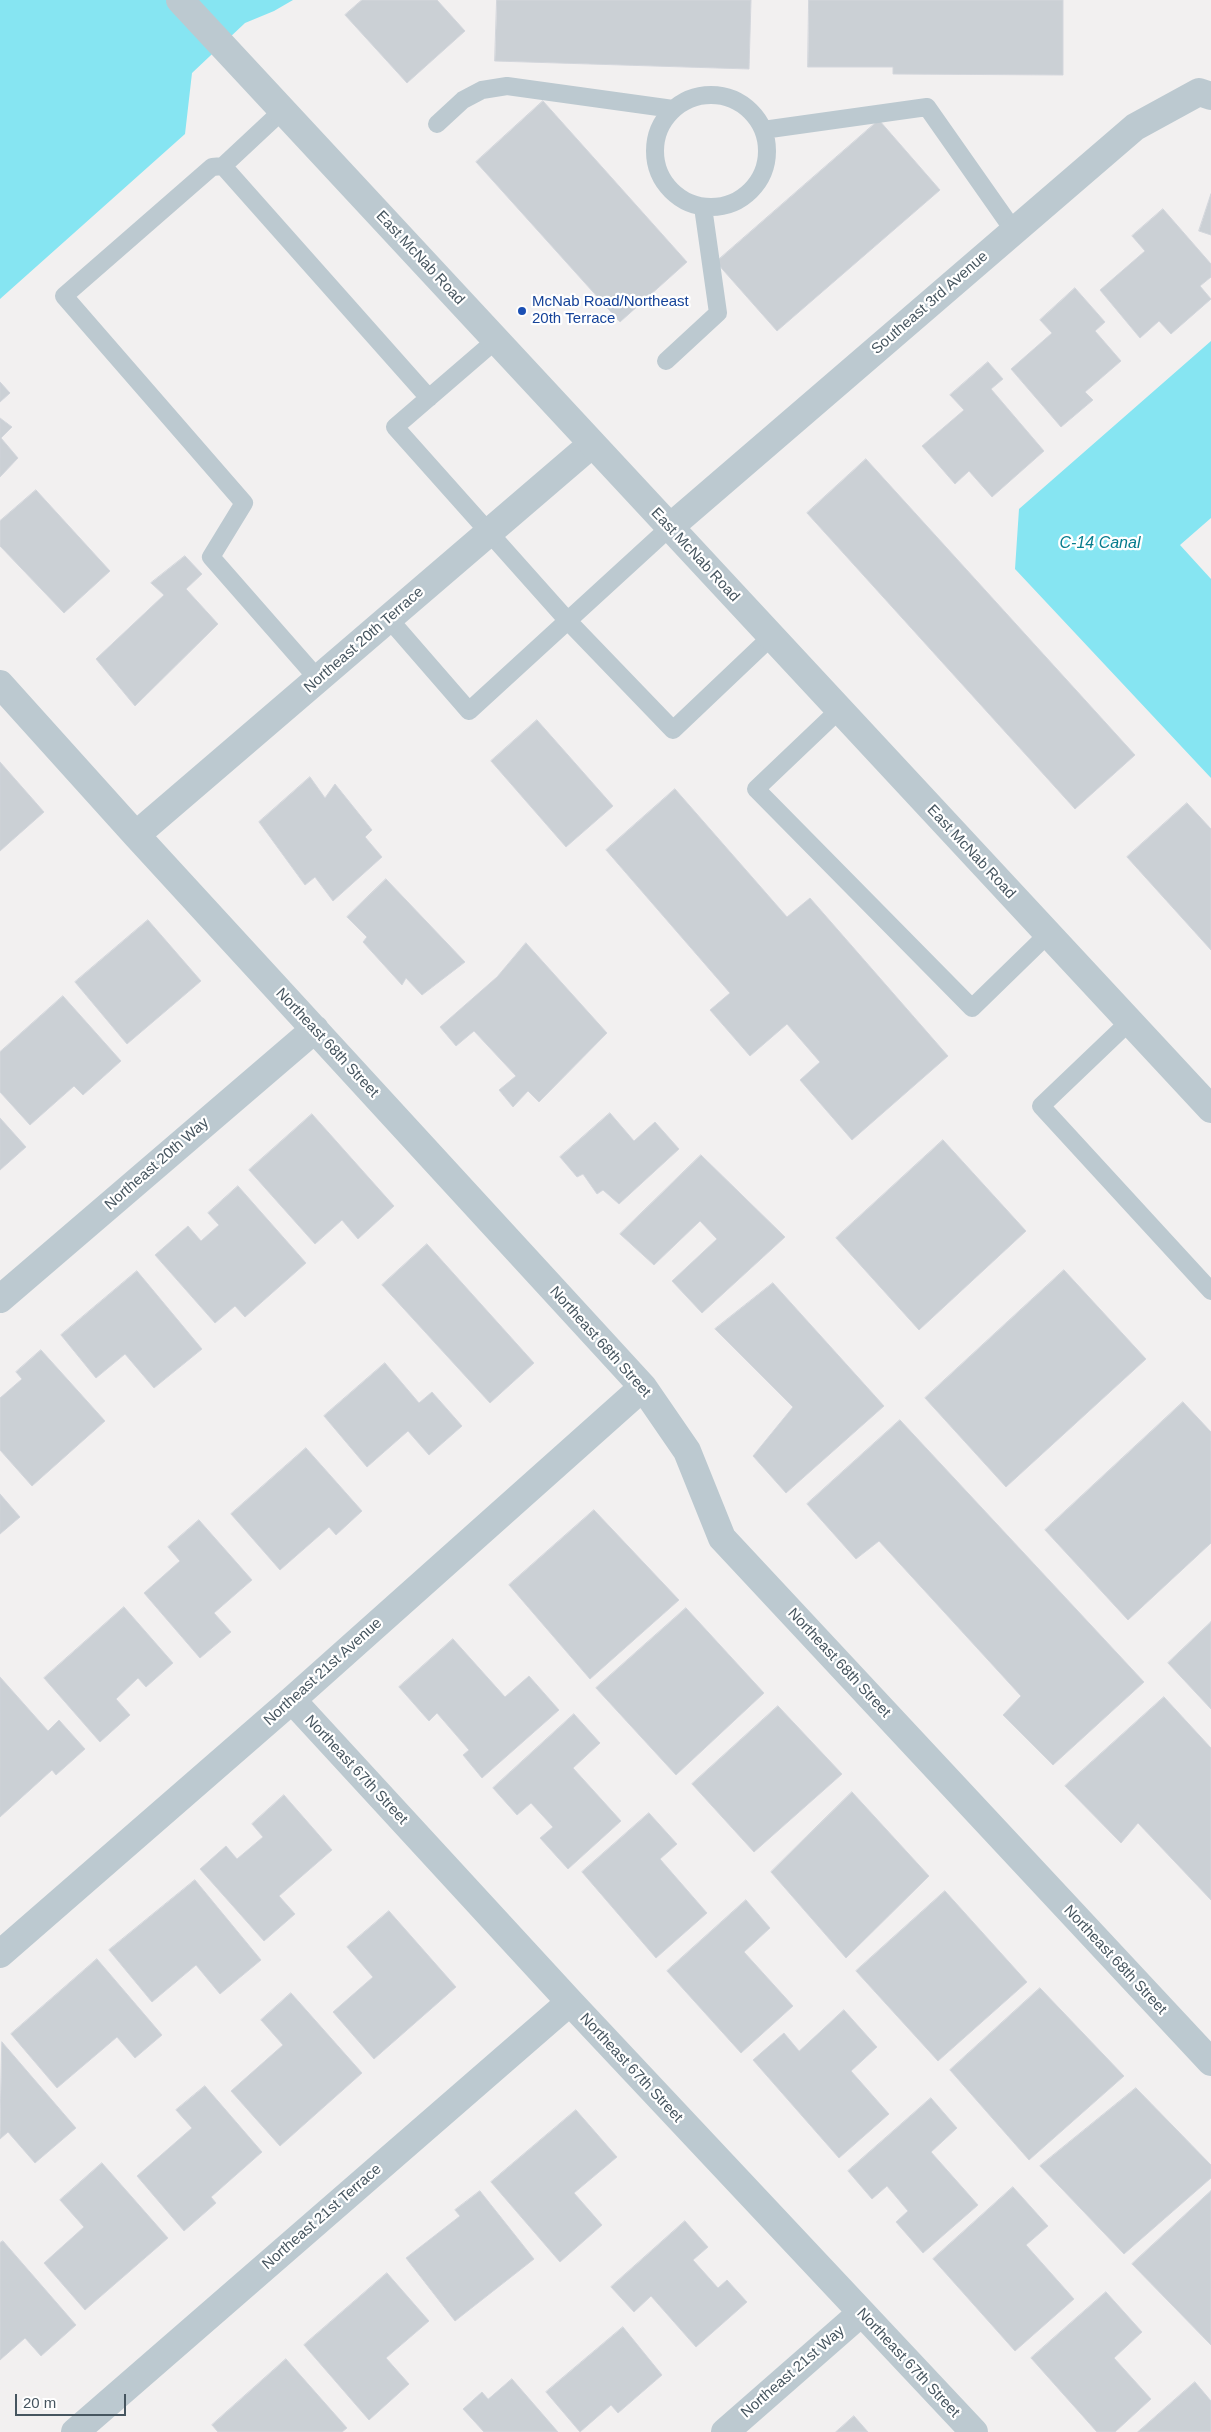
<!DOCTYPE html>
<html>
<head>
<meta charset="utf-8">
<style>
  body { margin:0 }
  #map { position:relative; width:1211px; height:2432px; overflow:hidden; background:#f2f0f0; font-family:Helvetica,sans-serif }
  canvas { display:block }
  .scale { position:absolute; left:15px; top:2394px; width:111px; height:22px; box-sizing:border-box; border:2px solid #46555f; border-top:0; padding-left:6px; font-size:15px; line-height:18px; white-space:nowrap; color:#46555f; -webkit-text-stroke:4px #fff; paint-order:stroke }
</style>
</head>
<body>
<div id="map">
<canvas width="1211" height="2432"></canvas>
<div class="scale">20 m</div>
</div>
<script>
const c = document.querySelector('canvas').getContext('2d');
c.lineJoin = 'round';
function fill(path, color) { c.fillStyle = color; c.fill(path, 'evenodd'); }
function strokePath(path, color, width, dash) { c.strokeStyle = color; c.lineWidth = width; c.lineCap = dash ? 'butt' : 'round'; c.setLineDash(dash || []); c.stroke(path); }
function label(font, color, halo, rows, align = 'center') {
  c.font = font + ' Helvetica,sans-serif'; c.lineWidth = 4.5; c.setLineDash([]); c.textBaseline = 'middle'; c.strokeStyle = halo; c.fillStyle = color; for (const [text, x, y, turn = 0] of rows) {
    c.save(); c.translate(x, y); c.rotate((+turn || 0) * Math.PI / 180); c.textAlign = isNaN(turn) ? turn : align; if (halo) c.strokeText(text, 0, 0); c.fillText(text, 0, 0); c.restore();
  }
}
fill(new Path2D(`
  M0,0h293l-19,11 -29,12 -53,50 -7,61 -185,165z
  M1211,341v177l-31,27 31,34v199l-196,-209 4,-60z`), '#86e5f2');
const building = new Path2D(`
  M362,0h75l28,31 -58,52 -62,-68z
  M497,0h254l-2,69 -254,-8z
  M809,0h254v75l-170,-1v-7h-85z
  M543,101l144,161 -67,60 -144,-160z
  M879,120l61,70 -163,141 -61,-69z
  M1211,194v41l-12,-4z
  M1163,209l48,55v13l-11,9 11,13 -40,35 -12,-13 -19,17 -40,-48 45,-39 -13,-15z
  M1075,288l30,34 -10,9 26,30 -36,31 8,8 -32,27 -50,-58 41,-36 -12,-13z
  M988,362l15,17 -12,10 53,62 -52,46 -23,-26 -14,13 -33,-38 42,-36 -14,-15z
  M0,382l10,11 -10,9z
  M0,418l12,9 -11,11 17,20 -18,19z
  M866,459l269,296 -60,54 -268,-296z
  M36,490l74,81 -46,42 -64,-67v-25z
  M185,556l17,18 -16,15 32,35 -83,82 -39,-47 68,-64 -13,-12z
  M537,720l76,86 -47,41 -75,-86z
  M0,762l44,50 -44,39z
  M310,777l15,21 10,-14 37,46 -7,7 17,20 -49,44 -18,-24 -10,8 -46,-63z
  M675,789l112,128 23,-19 138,158 -96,84 -52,-60 20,-18 -33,-38 -37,32 -40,-46 20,-17 -124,-143z
  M1187,803l24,26v121l-84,-93z
  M386,879l79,83 -43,33 -16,-17 -4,7 -39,-43 4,-5 -20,-20z
  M148,920l53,61 -74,63 -52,-62z
  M526,943l81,90 -68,69 -11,-11 -15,16 -14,-17 17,-14 -42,-45 -18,15 -16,-19 57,-50z
  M63,996l58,65 -38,34 -9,-9 -44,39 -30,-33v-40z
  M610,1113l24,28 21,-19 24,27 -60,55 -16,-14 -6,4 -14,-20 -6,3 -17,-20z
  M312,1114l82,92 -36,33 -16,-19 -27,24 -66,-74z
  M0,1118l26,29 -26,23z
  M943,1140l83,91 -107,99 -83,-92z
  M701,1155l84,82 -83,76 -30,-32 45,-42 -17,-18 -46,44 -34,-31z
  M238,1186l68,77 -61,54 -10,-11 -20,17 -60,-68 33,-29 13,15 18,-16 -11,-12z
  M427,1244l107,119 -44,40 -108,-118z
  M1064,1270l82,89 -140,128 -81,-89z
  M137,1271l65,78 -48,39 -29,-34 -29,24 -35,-43z
  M773,1283l111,123 -98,87 -33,-37 40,-49 -78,-78z
  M41,1350l64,71 -73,65 -32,-36v-52l22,-19 -6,-7z
  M385,1363l34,40 13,-11 30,34 -33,29 -21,-24 -41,36 -43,-51z
  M1183,1402l28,30v111l-83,77 -83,-90z
  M900,1420l244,262 -91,83 -50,-50 18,-19 -142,-155 -23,18 -49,-55z
  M306,1448l56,63 -26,24 -7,-8 -49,43 -49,-56z
  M0,1494l20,23 -20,17z
  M594,1510l85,90 -89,79 -81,-94z
  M199,1520l53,60 -38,33 17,19 -31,26 -56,-65 36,-32 -12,-14z
  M124,1607l49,56 -27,24 -8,-9 -22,21 14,16 -30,27 -56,-64z
  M686,1608l78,85 -88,82 -80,-87z
  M1211,1622v87l-43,-46z
  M453,1639l52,58 24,-21 30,34 -77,68 -19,-23 6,-5 -32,-37 -8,8 -30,-34z
  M0,1677l48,54 11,-11 26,29 -29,26 -4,-5 -52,47z
  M1164,1697l47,51v152l-73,-77 -17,20 -56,-57z
  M778,1706l64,68 -88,78 -62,-68z
  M574,1714l26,29 -27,25 48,53 -53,48 -28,-31 13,-11 -22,-24 -14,12 -24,-27z
  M852,1792l77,84 -83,82 -75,-86z
  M284,1795l48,55 -53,46 16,18 -31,27 -64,-72 26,-23 11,13 26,-22 -11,-13z
  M649,1813l28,31 -17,15 47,54 -51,45 -74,-86z
  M195,1880l66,80 -41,34 -24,-29 -44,37 -43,-52z
  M945,1891l82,91 -89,79 -82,-90z
  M746,1900l24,28 -26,24 49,54 -52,47 -74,-82z
  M389,1911l67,76 -82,72 -41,-47 40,-35 -26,-30z
  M97,1959l65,76 -27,23 -18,-21 -60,51 -46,-54z
  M1040,1988l84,88 -95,84 -79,-90z
  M291,1993l71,80 -82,73 -49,-55 52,-46 -22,-25z
  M844,2010l33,37 -26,24 38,43 -50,44 -86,-98 31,-27 15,18z
  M2,2042l74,86 -41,35 -27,-31 -8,7z
  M205,2086l57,66 -51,45 5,6 -32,28 -47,-55 55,-48 -16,-18z
  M1136,2088l75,77v13l-87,76 -84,-88z
  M931,2098l26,30 -26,24 47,53 -55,48 -27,-31 12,-11 -21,-25 -15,13 -24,-28z
  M576,2110l41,47 -43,36 28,32 -42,37 -69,-80z
  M102,2163l66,75 -83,72 -41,-47 40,-36 -24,-27z
  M1013,2187l35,39 -22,19 48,54 -59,52 -82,-92z
  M480,2191l54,68 -79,62 -49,-63 54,-42 -5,-6z
  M1211,2191v154l-79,-81z
  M685,2221l23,26 -15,13 25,28 9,-8 20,22 -51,45 -45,-51 -17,16 -23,-25z
  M3,2241l73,84 -35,31 -16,-18 -25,22v-117z
  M387,2273l42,48 -43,37 23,26 -40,36 -65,-75z
  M1106,2292l36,40 -28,26 37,41 -36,33h-18l-66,-74z
  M623,2327l39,48 -44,38 -7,-8 -31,27 -34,-40z
  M286,2359l61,69 -5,4h-124l-6,-7z
  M512,2379l46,53h-74l-21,-23 19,-17 6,7z
  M1195,2382l16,19v31h-73z
  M854,2416l14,16h-32z`);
fill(building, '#cbd0d5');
strokePath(building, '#d3d6dc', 1);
strokePath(new Path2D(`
  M655 151a56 56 0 1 1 112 0a56 56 0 1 1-112 0Z
  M283,110l-60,56 -11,1 -148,129 180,207 -33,54 107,122
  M437,124l26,-24 19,-10 25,-4 166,23
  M763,130l164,-23 87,124
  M223,166l206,232
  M496,340l-101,87 173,194 105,109 98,-93
  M666,361l52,-48 -15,-106
  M389,619l80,92 200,-183
  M839,710l-83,79 216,219 75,-73
  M1129,1022l-88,84 170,185`), '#bcc9d0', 18);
strokePath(new Path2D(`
  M669,528l466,-401 64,-35 12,4
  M0,684l136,151 507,552 44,64 35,87 489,524
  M136,835l456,-391
  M0,1299l315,-270
  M292,1700l278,302 404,430
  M0,1954l292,-254 351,-313
  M75,2432l495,-430
  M725,2432l136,-119`), '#bcc9d0', 28);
strokePath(new Path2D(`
  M180,0l1031,1109`), '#bcc9d0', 28);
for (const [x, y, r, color] of [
  [522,311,5,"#1a4fb4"]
]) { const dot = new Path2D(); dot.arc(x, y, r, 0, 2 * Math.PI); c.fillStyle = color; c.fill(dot); strokePath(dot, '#fff', 2); }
label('15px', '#46555f', '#fff', [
  ["East McNab Road",420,258,47],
  ["Southeast 3rd Avenue",930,303,-41],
  ["East McNab Road",695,555,47],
  ["Northeast 20th Terrace",364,640,-41],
  ["East McNab Road",971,852,47],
  ["Northeast 68th Street",327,1043,47],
  ["Northeast 20th Way",157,1164,-41],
  ["Northeast 68th Street",600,1342,48],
  ["Northeast 68th Street",839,1663,47],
  ["Northeast 21st Avenue",323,1672,-42],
  ["Northeast 67th Street",356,1770,47],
  ["Northeast 68th Street",1115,1960,47],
  ["Northeast 67th Street",631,2068,47],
  ["Northeast 21st Terrace",322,2217,-41],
  ["Northeast 67th Street",908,2363,47],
  ["Northeast 21st Way",793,2372,-41]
]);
label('15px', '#164399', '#fff', [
  ["McNab Road/Northeast",532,302],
  ["20th Terrace",532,319]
], 'left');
label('italic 16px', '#067c8d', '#fff', [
  ["C-14 Canal",1100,544]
]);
</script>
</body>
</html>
